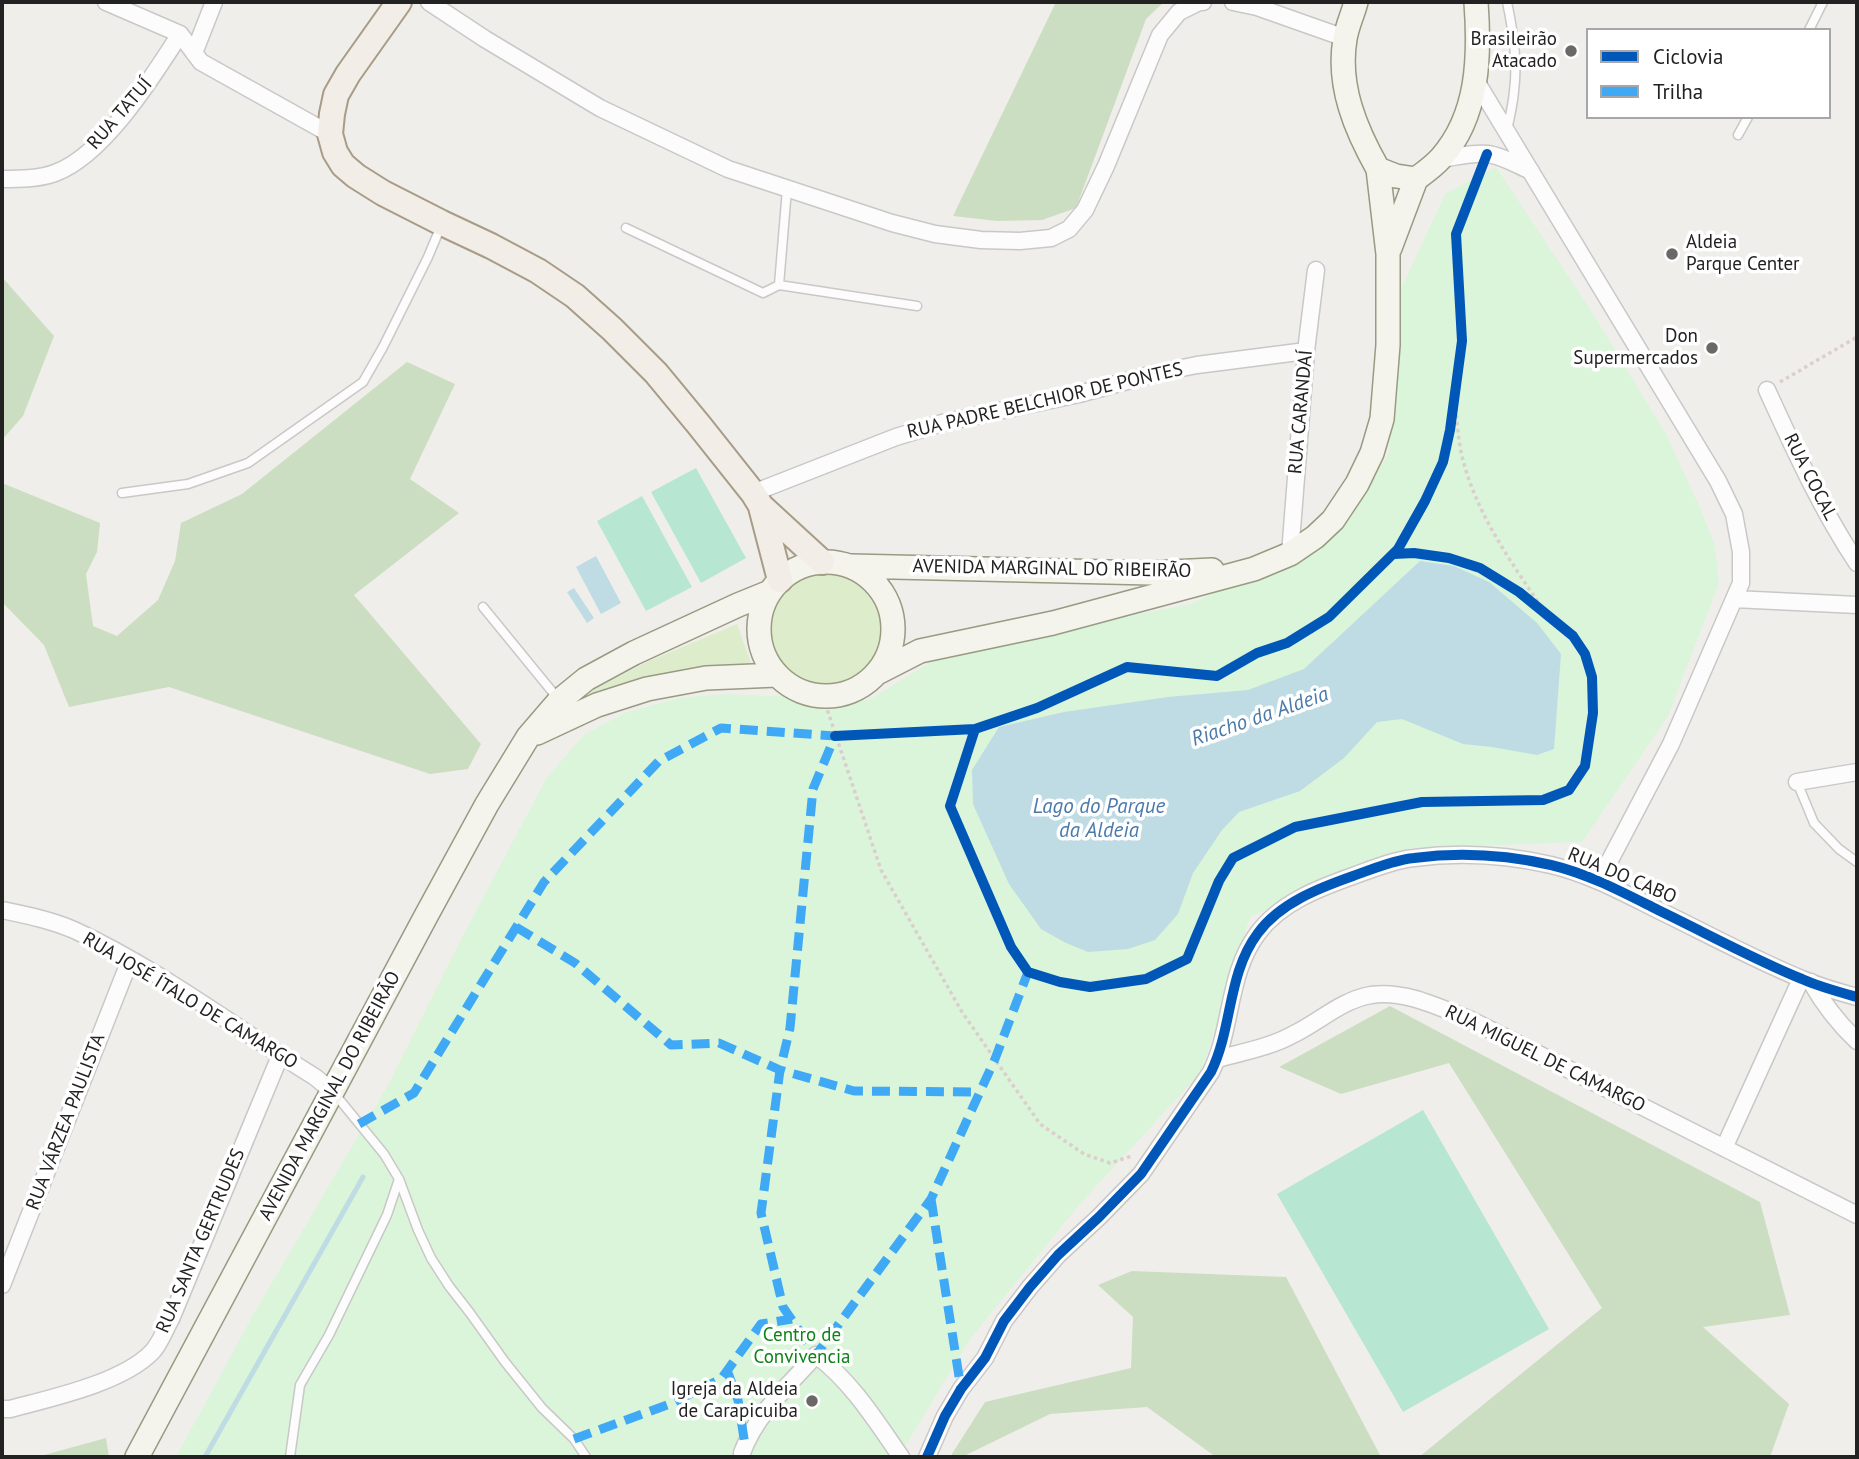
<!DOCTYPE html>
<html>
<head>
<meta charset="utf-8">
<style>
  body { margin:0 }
  #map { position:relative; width:1859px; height:1459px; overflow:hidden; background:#f0eeeb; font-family:"PT Sans",sans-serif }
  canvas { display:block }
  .frame { position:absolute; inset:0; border:4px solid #222; pointer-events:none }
  .legend { position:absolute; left:1586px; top:28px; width:245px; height:91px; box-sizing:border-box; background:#fff; border:2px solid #a7a7a7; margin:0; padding:9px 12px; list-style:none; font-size:21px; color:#222 }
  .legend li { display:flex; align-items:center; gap:14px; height:35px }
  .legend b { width:35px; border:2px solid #a7a7a7 }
</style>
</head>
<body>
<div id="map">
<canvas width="1859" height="1459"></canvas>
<div class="frame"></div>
<ul class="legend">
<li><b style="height:9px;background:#0057b8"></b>Ciclovia</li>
<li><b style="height:9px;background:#3fa9f5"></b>Trilha</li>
</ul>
</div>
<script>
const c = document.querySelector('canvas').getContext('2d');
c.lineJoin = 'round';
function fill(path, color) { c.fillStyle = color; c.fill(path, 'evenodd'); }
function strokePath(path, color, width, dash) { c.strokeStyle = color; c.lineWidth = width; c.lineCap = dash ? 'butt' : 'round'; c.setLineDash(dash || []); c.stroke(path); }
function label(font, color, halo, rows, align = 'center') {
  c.font = font + ' "PT Sans",sans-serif'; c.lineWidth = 7; c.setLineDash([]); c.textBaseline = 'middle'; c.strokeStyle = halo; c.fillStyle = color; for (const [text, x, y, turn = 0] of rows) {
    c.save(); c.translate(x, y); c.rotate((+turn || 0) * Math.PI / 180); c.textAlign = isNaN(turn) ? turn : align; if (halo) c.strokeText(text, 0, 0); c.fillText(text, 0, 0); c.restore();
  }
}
fill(new Path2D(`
  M769 630a58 58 0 1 1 116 0a58 58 0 1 1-116 0Z
  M737,624l16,45 -165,35 -4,-9 63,-33z`), '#ddeccb');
fill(new Path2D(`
  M1056,2h108l-18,17 -70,189 -34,12 -45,1 -44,-5z
  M2,277l52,59 -31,80 -21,24z
  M407,362l48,22 -45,95 49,34 -105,82 127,149 -13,25 -38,5 -261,-87 -100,20 -25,-62 -42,-43v-119l98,40 -3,29 -11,22 7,52 24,10 41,-36 17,-39 6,-38 61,-29z
  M1390,1006l370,196 30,113 -87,12 86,77 -19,53h-351l183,-149 -153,-245 -108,31 -62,-27z
  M1132,1271l154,6 95,180h-165l-69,-50 -97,7 -88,43h-12l35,-55 146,-34 2,-51 -35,-32z
  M106,1438l3,19h-72z`), '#cbdec1');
fill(new Path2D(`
  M1496,167l96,145 74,122 36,78 13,34 4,37 -51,133 -86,126 -171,6 -161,69 -48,154 -123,134 -109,134 -67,111 1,7h-728l77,-142 135,-230 70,-140 89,-168 38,-43 40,-21 53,-15 47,-4 144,6 70,-43 108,-25 144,-28 148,-72 50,-79 11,-162 45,-97z`), '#daf5da');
fill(new Path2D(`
  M696,468l50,90 -45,25 -50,-91z
  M642,496l50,91 -46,24 -49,-90z
  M1423,1110l126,219 -146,83 -126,-218z`), '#b7e6d2');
fill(new Path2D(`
  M596,556l25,47 -20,11 -25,-47z
  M1420,561l34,5 35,16 48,41 24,31 -7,95 -17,6 -45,-8 -29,-3 -61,-25 -25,3 -33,36 -44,33 -61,21 -17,18 -29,43 -15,41 -23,26 -27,9 -40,3 -24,-10 -23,-13 -32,-45 -36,-80 -1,-34 27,-43 65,-15 104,-15 80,-7 56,-21z
  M574,588l20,30 -7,5 -20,-31z`), '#bfdbe3');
strokePath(new Path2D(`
  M205,1457l158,-280`), '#bfdbe3', 5);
const service = new Path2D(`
  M1809,30l14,-28
  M1507,130c3,-13 6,-26 7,-39 4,-30 -1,-60 -7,-89
  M1738,135l10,-18
  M626,228l137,65 16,-8 138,21
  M779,285l8,-96
  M122,493l66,-9 60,-21 115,-81 20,-35 45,-90 13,-31
  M483,607l76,93
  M1797,782l17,41 25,26 18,13
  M334,1093l50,61 15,25 19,51 13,28 18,28 21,27 35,49 37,46 32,31 12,18
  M290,1457l10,-72 29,-50 58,-120 12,-36`);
const minor = new Path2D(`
  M106,2l74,32 21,28 129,72
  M429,2l56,37 115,69 128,61 164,54 43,11 46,6 39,1 31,-3 18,-9 16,-19 21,-44 54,-131 19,-23 20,-10h4
  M1233,2l24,5 88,31
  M194,53l20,-51
  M1476,81l242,400 16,33 7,38v31l-70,161 -72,137
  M1441,159c15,-2 31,-7 47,-5 15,2 29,11 43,17
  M2,179c17,0 37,0 53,-6 49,-18 98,-97 125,-139
  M1767,390c27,59 54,119 90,173
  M753,493l143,-56 46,-14 137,-29 78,-21 40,-8 109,-14
  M1290,554l16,-203 10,-81
  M1734,599l123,6
  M1797,782l60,-10
  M2,910c24,5 49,10 72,20 83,38 163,99 241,147l17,14
  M1811,982c13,23 27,41 46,59
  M1217,1059c26,-7 54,-12 77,-25 26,-13 48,-34 77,-39 34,-5 67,12 98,24l388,196
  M1724,1148l77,-169
  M2,1285l128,-325
  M2,1409h8c41,-11 112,-26 142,-57 8,-8 13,-23 19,-33l109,-263
  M742,1453c14,-39 47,-68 74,-98 36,27 60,66 85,102
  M927,1457l18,-41 16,-27 24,-31 19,-37 26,-34 28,-32 41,-38 42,-43 70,-102c22,-45 16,-98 47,-139 22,-30 61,-45 95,-57 19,-7 41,-16 61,-18 45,-6 93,-3 137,7 38,9 73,28 107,45 48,23 95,49 144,69 18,8 37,13 55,18`);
const secondary = new Path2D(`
  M1356,2c-3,12 -9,24 -11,37 -8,47 11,91 33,130l18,7 20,3c8,-6 18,-13 25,-21 38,-43 39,-102 35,-156
  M1390,248l26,-69
  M759 629a67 67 0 1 1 134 0a67 67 0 1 1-134 0Z
  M851,566l300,7 61,-3
  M879,672l41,-21 133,-28 201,-54 36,-15 25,-17 18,-17 24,-36 15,-31 10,-34 6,-74v-91l-10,-85
  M537,733l60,-28 50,-16 59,-11 71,-3
  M137,1457l289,-541 61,-112 41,-67 31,-36 27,-22 48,-26 104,-48 32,-13`);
const primary = new Path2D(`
  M399,2l-51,72 -12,21 -4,19 -2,20 5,18 8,13 13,11 27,17 59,30 49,23 47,25 37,25 37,33 44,44 43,52 54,68 8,13 61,56
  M761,507l19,73`);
strokePath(service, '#c9c8c7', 11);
strokePath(minor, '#c9c8c7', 19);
strokePath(secondary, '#999a82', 26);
strokePath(primary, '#a79c86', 28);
strokePath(new Path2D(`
  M1780,382l77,-45
  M1455,387c1,22 2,43 6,65 13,59 50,110 83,159
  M823,697l58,173 81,142 78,112 44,30 26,9 22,-7`), '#dccecd', 3.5, [3.5, 3.5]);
strokePath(service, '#fdfcfc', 8);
strokePath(minor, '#fdfcfc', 16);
strokePath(secondary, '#f4f4ed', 23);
strokePath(primary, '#f3ede7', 24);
strokePath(new Path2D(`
  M516,927l59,36 96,82 48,-2 61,27 74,21 126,1
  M359,1124l55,-31 130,-211 115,-121 62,-33 114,8 -22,53 -23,239 -10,42 -19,143 22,94 33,48 115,-156 64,-140 33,-87
  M931,1199l30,190
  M727,1370l11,30 7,45
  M574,1439l96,-35 51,-25 40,-55 31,-5`), '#3fa9f5', 9, [18, 9]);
strokePath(new Path2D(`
  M975,729l-25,77 61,141 17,25 32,10 30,5 56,-8 41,-20 32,-78 14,-23 62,-31 127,-25 121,-2 26,-10 16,-24 8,-53 -1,-36 -7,-23 -12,-18 -54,-44 -39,-24 -31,-10 -35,-5 -20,1
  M835,736l140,-7 62,-21 90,-41 90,9 40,-23 30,-10 42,-26 69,-68 27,-48 18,-39 7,-32 12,-89 -6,-107 31,-80
  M927,1457l18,-41 16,-27 24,-31 19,-37 26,-34 28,-32 41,-38 42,-43 70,-102c22,-45 16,-98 47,-139 22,-30 61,-45 95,-57 19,-7 41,-16 61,-18 45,-6 93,-3 137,7 38,9 73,28 107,45 48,23 95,49 144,69 18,8 37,13 55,18`), '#0057b8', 10);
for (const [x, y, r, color] of [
  [1571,51,7,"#6a6968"],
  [1672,254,7,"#6a6968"],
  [1712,348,7,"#6a6968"],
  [812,1401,7,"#6a6968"]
]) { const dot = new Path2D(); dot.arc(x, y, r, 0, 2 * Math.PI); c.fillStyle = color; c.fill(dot); strokePath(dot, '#fff', 2.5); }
label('19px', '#222', '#fff', [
  ["Brasileirão",1557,40],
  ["Atacado",1557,62],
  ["Aldeia",1686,243,"left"],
  ["Parque Center",1686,265,"left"],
  ["Don",1698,337],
  ["Supermercados",1698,359],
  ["Igreja da Aldeia",798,1390],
  ["de Carapicuiba",798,1412]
], 'right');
label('19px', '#222', '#fff', [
  ["RUA TATUÍ",120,114,-49],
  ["RUA PADRE BELCHIOR DE PONTES",1045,401,-13],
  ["RUA CARANDAÍ",1301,412,-85],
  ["RUA COCAL",1810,477,63],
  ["AVENIDA MARGINAL DO RIBEIRÃO",1052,569,1],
  ["RUA DO CABO",1622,876,23],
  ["RUA JOSÉ ÍTALO DE CAMARGO",190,1001,31],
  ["RUA MIGUEL DE CAMARGO",1545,1059,26],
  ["AVENIDA MARGINAL DO RIBEIRÃO",330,1096,-62],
  ["RUA VÁRZEA PAULISTA",66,1122,-69],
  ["RUA SANTA GERTRUDES",201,1241,-67]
]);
label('19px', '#0c8416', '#fff', [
  ["Centro de",802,1336],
  ["Convivencia",802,1358]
]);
label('italic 21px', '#4a7aab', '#fff', [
  ["Riacho da Aldeia",1260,717,-19],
  ["Lago do Parque",1099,807],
  ["da Aldeia",1099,831]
]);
</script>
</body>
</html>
